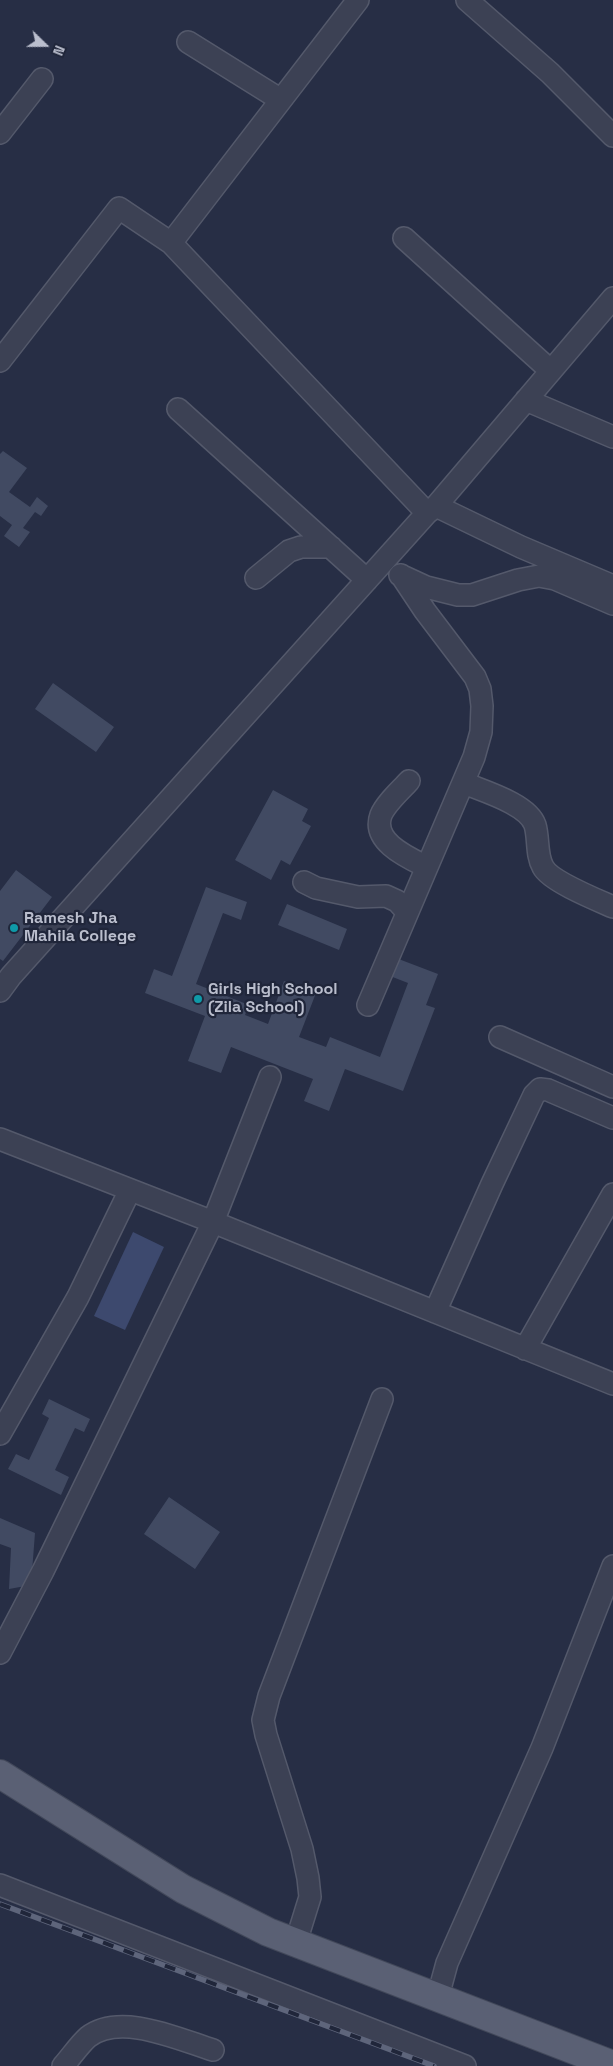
<!DOCTYPE html>
<html>
<head>
<meta charset="utf-8">
<style>
  body { margin:0 }
  #map { position:relative; width:613px; height:2066px; overflow:hidden; background:#272e45; font-family:"Space Grotesk",sans-serif }
  canvas { display:block }
  .north { position:absolute; left:20px; top:20px; width:50px; height:50px; -webkit-text-stroke:4px #20263a; paint-order:stroke; rotate:112deg; font-size:14px; font-weight:700; line-height:20px; text-align:center; color:#babecd }
  .north::after { content:''; display:block; margin:auto; width:18px; height:22px; background:#babecd; clip-path:polygon(50% 0,100% 100%,50% 72%,0 100%) }
</style>
</head>
<body>
<div id="map">
<canvas width="613" height="2066"></canvas>
<div class="north">N</div>
</div>
<script>
const c = document.querySelector('canvas').getContext('2d');
c.lineJoin = 'round';
function fill(path, color) { c.fillStyle = color; c.fill(path, 'evenodd'); }
function strokePath(path, color, width, dash) { c.strokeStyle = color; c.lineWidth = width; c.lineCap = dash ? 'butt' : 'round'; c.setLineDash(dash || []); c.stroke(path); }
function label(font, color, halo, rows, align = 'center') {
  c.font = font + ' "Space Grotesk",sans-serif'; c.lineWidth = 4.5; c.setLineDash([]); c.textBaseline = 'middle'; c.strokeStyle = halo; c.fillStyle = color; for (const [text, x, y, turn = 0] of rows) {
    c.save(); c.translate(x, y); c.rotate((+turn || 0) * Math.PI / 180); c.textAlign = isNaN(turn) ? turn : align; if (halo) c.strokeText(text, 0, 0); c.fillText(text, 0, 0); c.restore();
  }
}
fill(new Path2D(`
  M133,1232l31,15 -39,83 -31,-14z`), '#3d496e');
fill(new Path2D(`
  M3,451l24,17 -18,24 21,15 7,-10 11,9 -7,10 -6,-4 -12,16 7,4 -11,15 -15,-11 8,-11 -12,-9v-62z
  M53,683l61,44 -18,25 -61,-43z
  M273,790l35,19 -6,12 9,5 -21,39 -9,-5 -10,20 -36,-20z
  M16,870l36,27 -49,64 -3,-2v-68z
  M206,887l41,15 -6,18 -18,-7 -27,71 53,21 -4,10 23,9 16,-43 32,12 -17,44 27,10 4,-10 50,20 28,-74 -18,-7 6,-18 42,16 -12,31 9,3 -32,83 -58,-22 -16,42 -25,-10 9,-22 -82,-32 -10,26 -33,-12 17,-45 -60,-23 9,-24 18,7z
  M287,904l60,25 -8,21 -61,-25z
  M49,1399l41,20 -6,13 -9,-4 -20,42 14,7 -8,18 -53,-26 8,-15 13,6 20,-42 -7,-4z
  M169,1497l51,35 -25,37 -51,-35z
  M0,1518l35,15 -4,52 -22,4 2,-41 -11,-4z`), '#414a62');
const minor = new Path2D(`
  M467,0l83,73 63,63
  M188,42l93,58
  M0,133l42,-54
  M404,238l147,133
  M171,243l187,-243
  M0,361l119,-153 52,35 256,270
  M526,400l87,37
  M178,409l189,171
  M436,506l85,41 92,39
  M400,575l26,12 32,8h14l46,-15 21,-4 16,3 58,25
  M256,578l33,-27 12,-4h30
  M409,781c-9,10 -23,22 -28,34 -10,27 28,43 46,52
  M464,783c19,8 64,21 71,42 4,13 1,30 8,42 7,14 54,33 70,40
  M304,882l12,6 42,9 28,-1 11,5 10,11
  M0,991l11,-15 416,-463 9,-7 177,-208
  M368,1005l106,-248 7,-25 1,-26 -2,-17 -5,-12 -50,-66 -24,-36
  M500,1037l113,50
  M0,1139l213,83 400,162
  M435,1312l57,-128 42,-89 6,-6 8,1 65,28
  M525,1349l88,-155
  M0,1434l78,-137 52,-107
  M0,1653l43,-82 170,-349 57,-145
  M0,1885l465,181
  M296,1942l14,-45 -2,-19 -6,-29 -36,-114 -3,-15 6,-24 113,-297
  M438,1996l9,-33 95,-215 71,-182
  M63,2066c8,-9 16,-21 25,-29 32,-25 90,2 125,13`);
const major = new Path2D(`
  M0,1774l183,115 85,43 345,133`);
strokePath(minor, '#54596b', 24);
strokePath(major, '#42485a', 30);
strokePath(minor, '#3c4154', 21);
strokePath(major, '#5a6074', 28);
const rail = new Path2D(`
  M0,1904l434,162`);
strokePath(rail, '#5e657b', 5.5);
strokePath(rail, '#20263a', 4, [11]);
for (const [x, y, r, color] of [
  [14,928,5,"#0f9aa8"],
  [198,999,5,"#0f9aa8"]
]) { const dot = new Path2D(); dot.arc(x, y, r, 0, 2 * Math.PI); c.fillStyle = color; c.fill(dot); strokePath(dot, '#20263a', 2); }
label('bold 16px', '#babecd', '#20263a', [
  ["Ramesh Jha",24,919],
  ["Mahila College",24,937],
  ["Girls High School",208,990],
  ["(Zila School)",208,1008]
], 'left');
</script>
</body>
</html>
